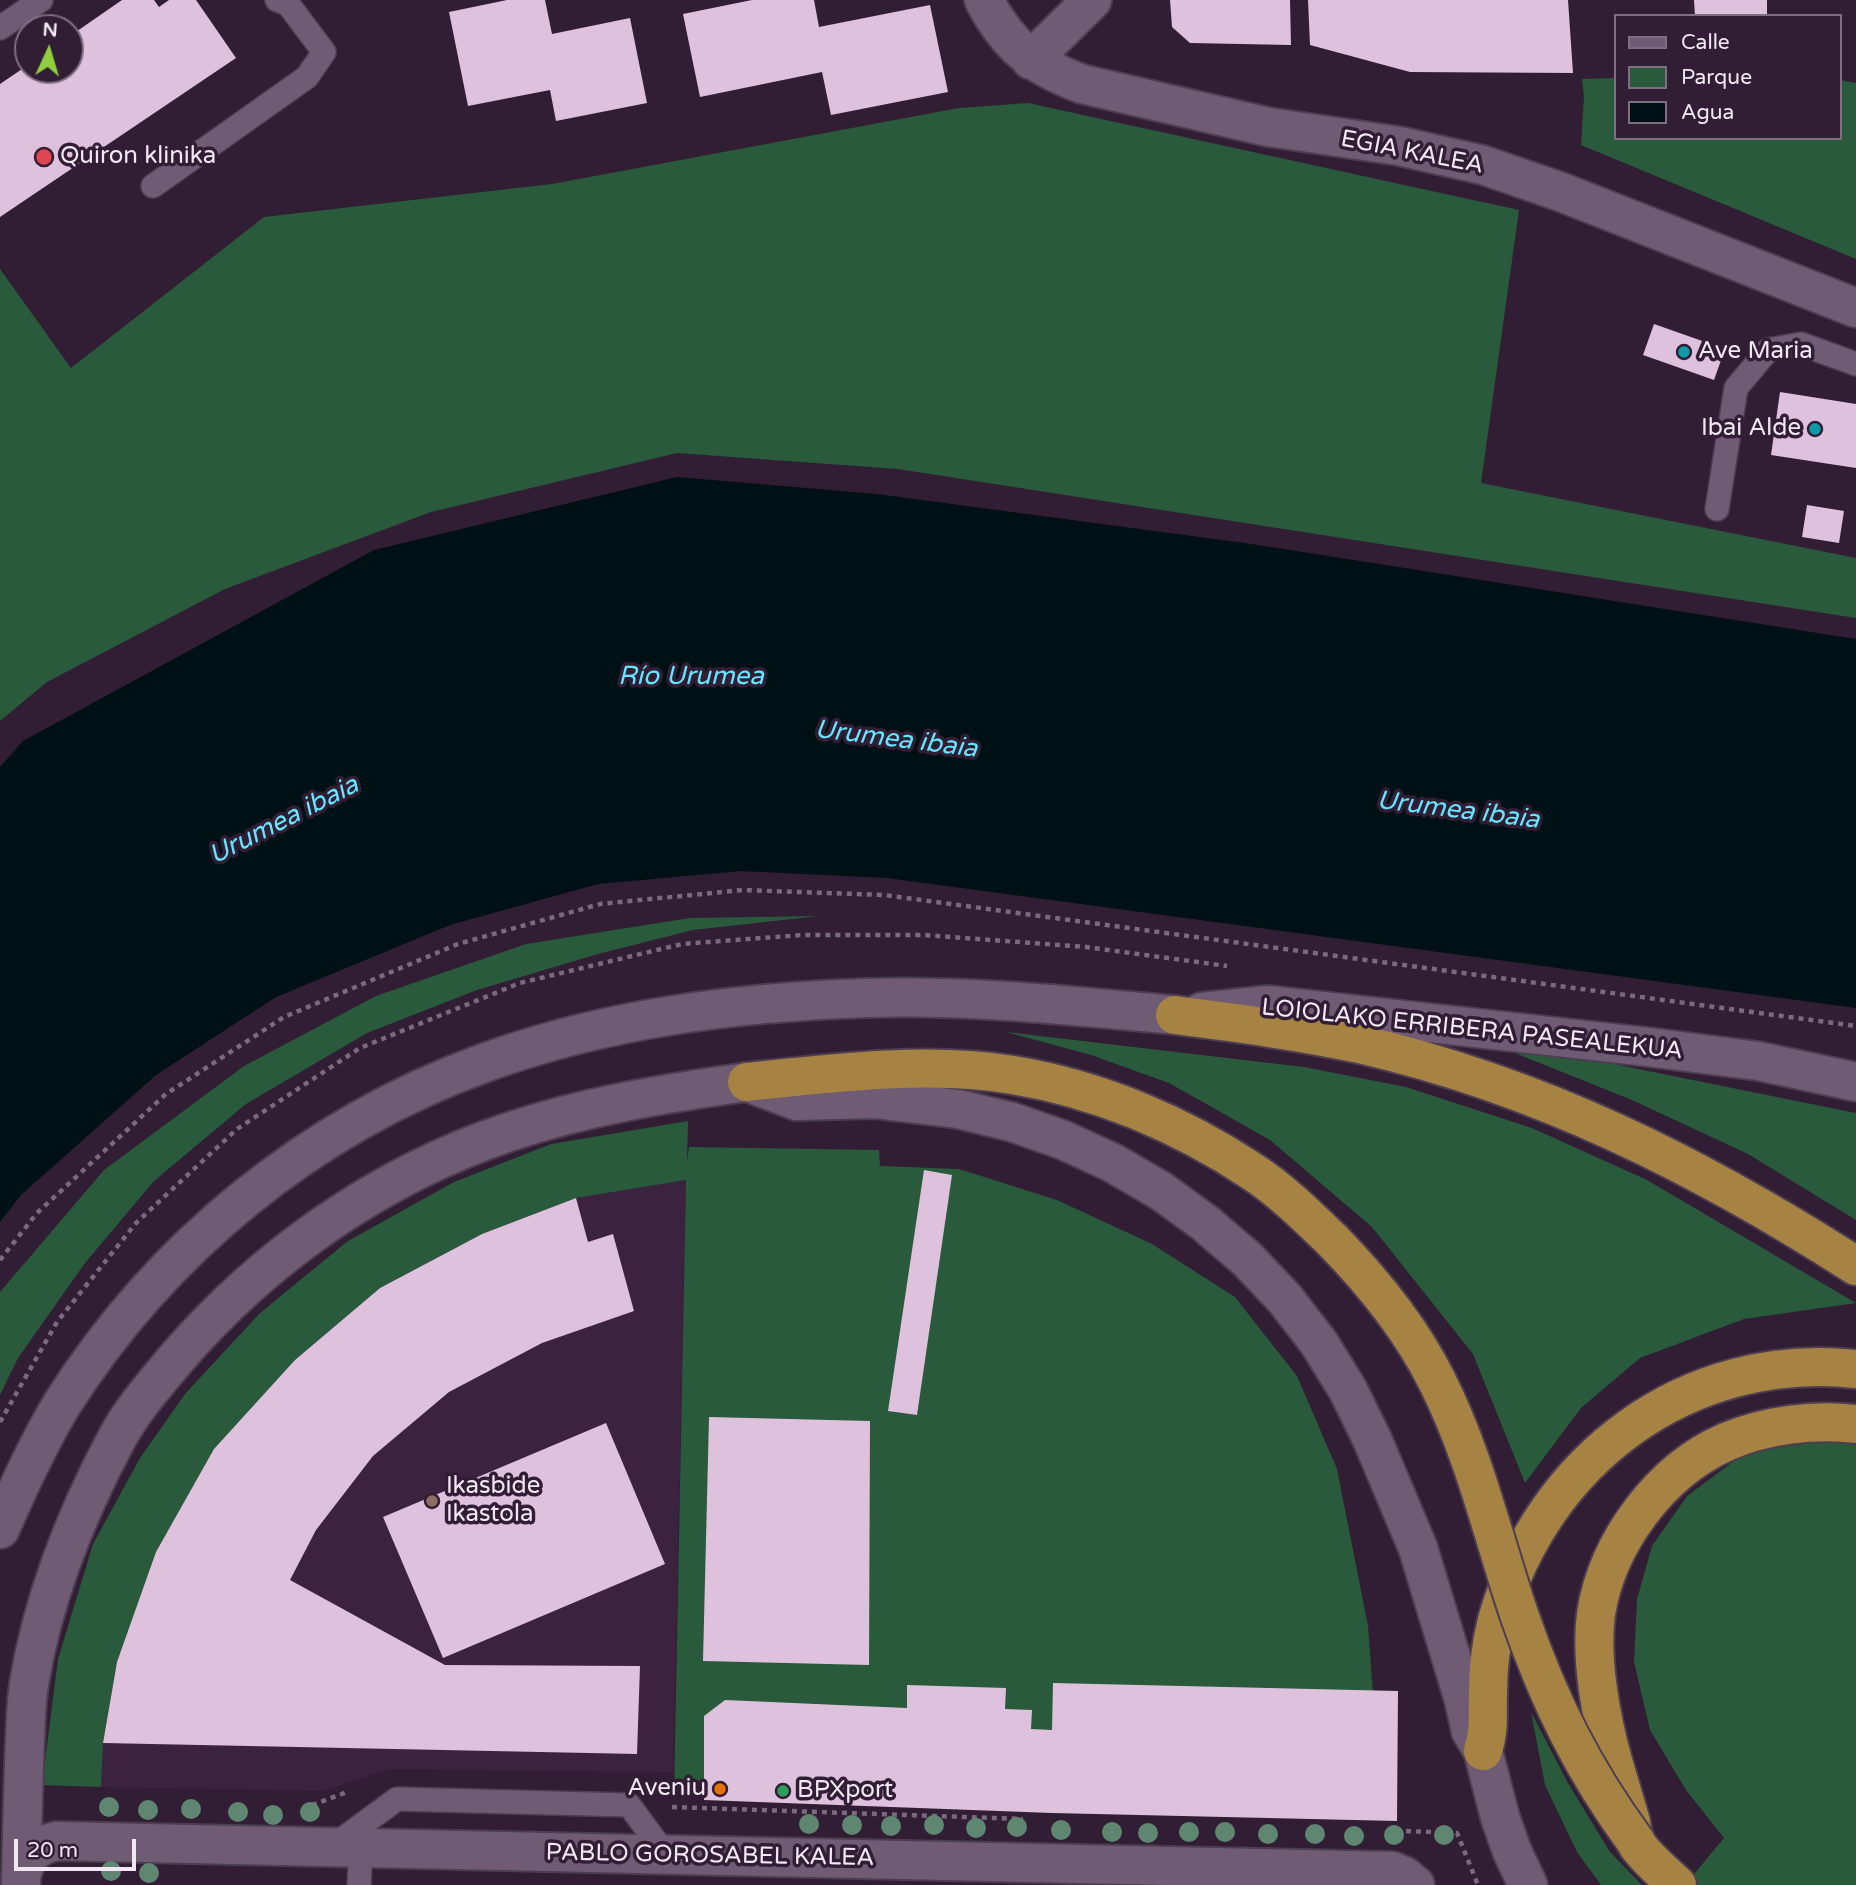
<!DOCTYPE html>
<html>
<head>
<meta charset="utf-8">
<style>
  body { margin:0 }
  #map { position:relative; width:1856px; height:1885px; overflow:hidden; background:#311e34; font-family:"Varela Round",sans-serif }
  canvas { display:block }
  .legend { position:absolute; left:1614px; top:14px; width:228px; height:126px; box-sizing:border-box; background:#311e34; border:2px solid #7f6e81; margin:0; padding:9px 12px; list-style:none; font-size:21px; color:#f3e6f5 }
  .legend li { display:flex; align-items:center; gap:14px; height:35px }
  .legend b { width:35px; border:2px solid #7f6e81 }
  .north { position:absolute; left:14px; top:14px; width:70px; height:70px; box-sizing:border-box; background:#311e34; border:2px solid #7f6e81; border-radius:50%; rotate:4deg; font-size:19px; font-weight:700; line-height:28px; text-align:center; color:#f3e6f5 }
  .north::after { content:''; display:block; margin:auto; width:24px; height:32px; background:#91cd40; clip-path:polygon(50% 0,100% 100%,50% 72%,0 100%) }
  .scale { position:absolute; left:14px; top:1839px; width:122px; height:32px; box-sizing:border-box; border:4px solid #f3e6f5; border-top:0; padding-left:9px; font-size:21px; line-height:24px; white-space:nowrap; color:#f3e6f5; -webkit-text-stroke:5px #311e34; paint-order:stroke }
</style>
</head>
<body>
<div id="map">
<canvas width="1856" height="1885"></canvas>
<ul class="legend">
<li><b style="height:9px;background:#705b74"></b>Calle</li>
<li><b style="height:19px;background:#285a3b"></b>Parque</li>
<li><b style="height:19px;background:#001116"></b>Agua</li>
</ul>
<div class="north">N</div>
<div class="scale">20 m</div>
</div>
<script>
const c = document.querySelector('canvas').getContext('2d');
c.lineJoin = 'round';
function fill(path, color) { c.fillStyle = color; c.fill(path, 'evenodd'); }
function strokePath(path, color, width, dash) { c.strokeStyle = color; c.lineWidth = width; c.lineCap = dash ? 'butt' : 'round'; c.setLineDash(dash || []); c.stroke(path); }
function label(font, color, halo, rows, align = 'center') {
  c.font = font + ' "Varela Round",sans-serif'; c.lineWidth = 7; c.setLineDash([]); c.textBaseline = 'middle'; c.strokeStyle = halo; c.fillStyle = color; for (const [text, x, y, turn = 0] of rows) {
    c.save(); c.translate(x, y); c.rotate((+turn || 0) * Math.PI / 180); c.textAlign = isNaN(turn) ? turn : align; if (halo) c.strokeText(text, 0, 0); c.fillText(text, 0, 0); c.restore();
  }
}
fill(new Path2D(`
  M686,1180l-13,592 -283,-3 -67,22 -222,-4 2,-44 14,-81 178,-302 85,-72 102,-54 94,-36z`), '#3b233f');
fill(new Path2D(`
  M1616,78v60h224v-58l16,3v176l-275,-114 3,-48 -2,-18z
  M1028,103l491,107 -38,273 375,75v60l-958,-149 -221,-16 -246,59 -206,77 -178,93 -47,39v-452l71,99 193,-151 288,-33 407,-76z
  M819,916l-126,14 -95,24 -121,36 -110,43 -121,71 -92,77 -69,82 -67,95 -18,37v-103l104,-122 140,-104 132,-70 150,-52 164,-26z
  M1006,1032l298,35 102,20 126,41 115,52 209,123 -112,16 -104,39 -59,50 -56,75 -52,-129 -101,-127 -102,-87 -101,-57 -78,-28z
  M1470,1035l386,78v107l-108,-66 -116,-54z
  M688,1121l-1,41 2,-15 190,3 1,16 79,3 98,31 95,44 83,53 62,79 40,93 31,157 13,177 -707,-9 12,-614 -110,18 -94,36 -102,54 -85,72 -178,302 -14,81 -2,44 -59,-2 16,-126 35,-115 47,-86 45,-64 75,-81 88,-72 106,-59 97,-38z
  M1806,1438l50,4v443h-171l39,-47 -38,-48 -36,-60 -16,-68 3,-63 15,-53 35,-50 59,-44z
  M1531,1712l37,71 42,69 32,33h-41l-24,-33 -32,-67z`), '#285a3b');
fill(new Path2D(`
  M677,477l200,17 375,50 604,95v369l-969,-130 -146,-7 -143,13 -148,41 -174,72 -120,78 -135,120 -21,27v-455l23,-26 351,-191z`), '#001116');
fill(new Path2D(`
  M122,0h32l5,7 10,-7h27l40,58 -236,159v-133l28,-19v5h42v-34z
  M507,0h38l7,34 78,-16 17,85 -91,18 -6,-31 -82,16 -19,-94z
  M752,0h62l5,27 111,-22 18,87 -117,23 -9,-43 -122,25 -17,-83z
  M1170,0h120l1,45 -101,-2 -18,-16z
  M1308,0h260l5,73 -163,-1 -100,-27z
  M1694,0h73v16h-72z
  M1654,324l71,25 -11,31 -71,-25z
  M1780,392l76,12v64l-85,-13z
  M1807,505l37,6 -5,32 -37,-6z
  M924,1170l28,5 -35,240 -29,-4z
  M576,1198l12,44 25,-8 21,77 -92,32 -93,49 -76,64 -57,74 -26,50 155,85 195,1 -3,88 -534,-11 14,-81 39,-110 58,-103 81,-89 85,-72 102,-54z
  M709,1417l161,4 -1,244 -166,-4z
  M606,1423l59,141 -222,94 -60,-141z
  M1053,1683l345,8 -1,130 -345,-8 -348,-13v-84l21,-16 182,8v-23l99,3 -1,21 27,1 -1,19 21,1z`), '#dec1dc');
const service = new Path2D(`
  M0,28l41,-28
  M153,186l154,-109 17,-25 -36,-48 -11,-4
  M1717,509l19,-121 32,-38 33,-6 55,20
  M333,1846l64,-47 232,6 37,50
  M359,1885l2,-37`);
const minor = new Path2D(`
  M1031,60l61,-60
  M21,1877c5,-22 15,-32 36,-36l1335,30 12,5 11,9`);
const tertiary = new Path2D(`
  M984,0c24,46 50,66 98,84l186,43 131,19 84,19 78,27 295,116
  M1202,1012l66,-7 380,42 110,14 98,21
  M747,1082l50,19 77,-2 84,10 54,13 51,18 50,23 48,28 44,32 42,36 38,40 34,44 29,47 24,49 46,109 46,152 7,31 12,20 17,66 12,34 16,34`);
const secondary = new Path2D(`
  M0,1529c19,-43 38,-85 62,-125 99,-156 248,-278 422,-341 123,-45 254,-61 384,-65 103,-3 205,8 307,17
  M21,1885c1,-49 2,-98 4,-146 1,-18 1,-37 4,-55 14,-87 47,-169 88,-246 15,-28 38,-54 58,-78 88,-103 205,-185 334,-228 77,-26 158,-39 238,-50`);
const motorway = new Path2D(`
  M1175,1015c62,8 123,16 184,29 182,42 341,122 497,222
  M747,1082c84,-9 182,-21 266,-7 85,14 168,49 240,97 29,19 55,45 80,69
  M1483,1751c7,-24 4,-34 5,-58 0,-24 3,-50 9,-73 46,-161 190,-269 359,-251
  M1677,1885c-12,-11 -33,-29 -41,-42 -3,-6 -4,-15 -5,-21 -6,-20 -12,-41 -18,-61 -12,-43 -23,-103 -17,-147 11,-71 64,-143 130,-172 39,-17 88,-23 130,-18`);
strokePath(service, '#4d3d50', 26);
strokePath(minor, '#4d3d50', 42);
strokePath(tertiary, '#4d3d50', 42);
strokePath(secondary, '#4d3d50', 42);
strokePath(motorway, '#4d3d50', 42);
strokePath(new Path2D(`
  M0,1260l37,-47 129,-119 118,-77 174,-73 142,-40 142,-14 142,5 972,131
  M0,1422l57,-100 79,-99 101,-94 123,-81 160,-65 162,-39 120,-9h122l162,12 141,19
  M312,1805l35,-13
  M672,1807l351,12
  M1406,1831l51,2 21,52`), '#7a6a7d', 4.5, [5, 5]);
strokePath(service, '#705b74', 23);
strokePath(minor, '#705b74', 38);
strokePath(tertiary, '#705b74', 38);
strokePath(secondary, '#705b74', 38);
strokePath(motorway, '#a78343', 38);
const motorwayBridge = new Path2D(`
  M1333,1241c41,42 78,88 104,140 38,75 56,157 83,236 29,84 63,153 116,225`);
strokePath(motorwayBridge, '#4d3d50', 42, []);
strokePath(motorwayBridge, '#a78343', 38);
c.fillStyle = '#5e8670';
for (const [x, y] of [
  [109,1807],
  [191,1809],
  [148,1810],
  [238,1812],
  [310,1812],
  [273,1815],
  [809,1824],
  [852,1825],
  [934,1825],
  [891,1826],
  [1017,1827],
  [976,1828],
  [1061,1830],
  [1112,1832],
  [1189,1832],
  [1225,1832],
  [1148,1833],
  [1268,1834],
  [1315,1834],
  [1394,1835],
  [1444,1835],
  [1354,1836],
  [111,1871],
  [149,1873]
]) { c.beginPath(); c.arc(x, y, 10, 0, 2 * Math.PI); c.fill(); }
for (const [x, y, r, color] of [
  [44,157,9,"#e0444e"],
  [1684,352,7,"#0f9aa8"],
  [1815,429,7,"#0f9aa8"],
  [432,1501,7,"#8d6e63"],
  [720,1789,7,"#e8710a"],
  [783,1791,7,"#2e9e5b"]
]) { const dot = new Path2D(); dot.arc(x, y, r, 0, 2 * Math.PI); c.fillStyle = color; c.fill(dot); strokePath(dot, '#311e34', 2.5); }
label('24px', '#f3e6f5', '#311e34', [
  ["EGIA KALEA",1412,153,11],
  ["LOIOLAKO ERRIBERA PASEALEKUA",1472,1030,6],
  ["PABLO GOROSABEL KALEA",710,1856,1]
]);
label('24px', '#f3e6f5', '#311e34', [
  ["Quiron klinika",60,157],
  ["Ave Maria",1698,352],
  ["Ibai Alde",1801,429,"right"],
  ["Ikasbide",446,1487],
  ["Ikastola",446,1515],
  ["Aveniu",706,1789,"right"],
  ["BPXport",797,1791]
], 'left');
label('italic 26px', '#64e6fe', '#311e34', [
  ["Río Urumea",691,677],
  ["Urumea ibaia",896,740,7],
  ["Urumea ibaia",1458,811,7],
  ["Urumea ibaia",284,821,-27]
]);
</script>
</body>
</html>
